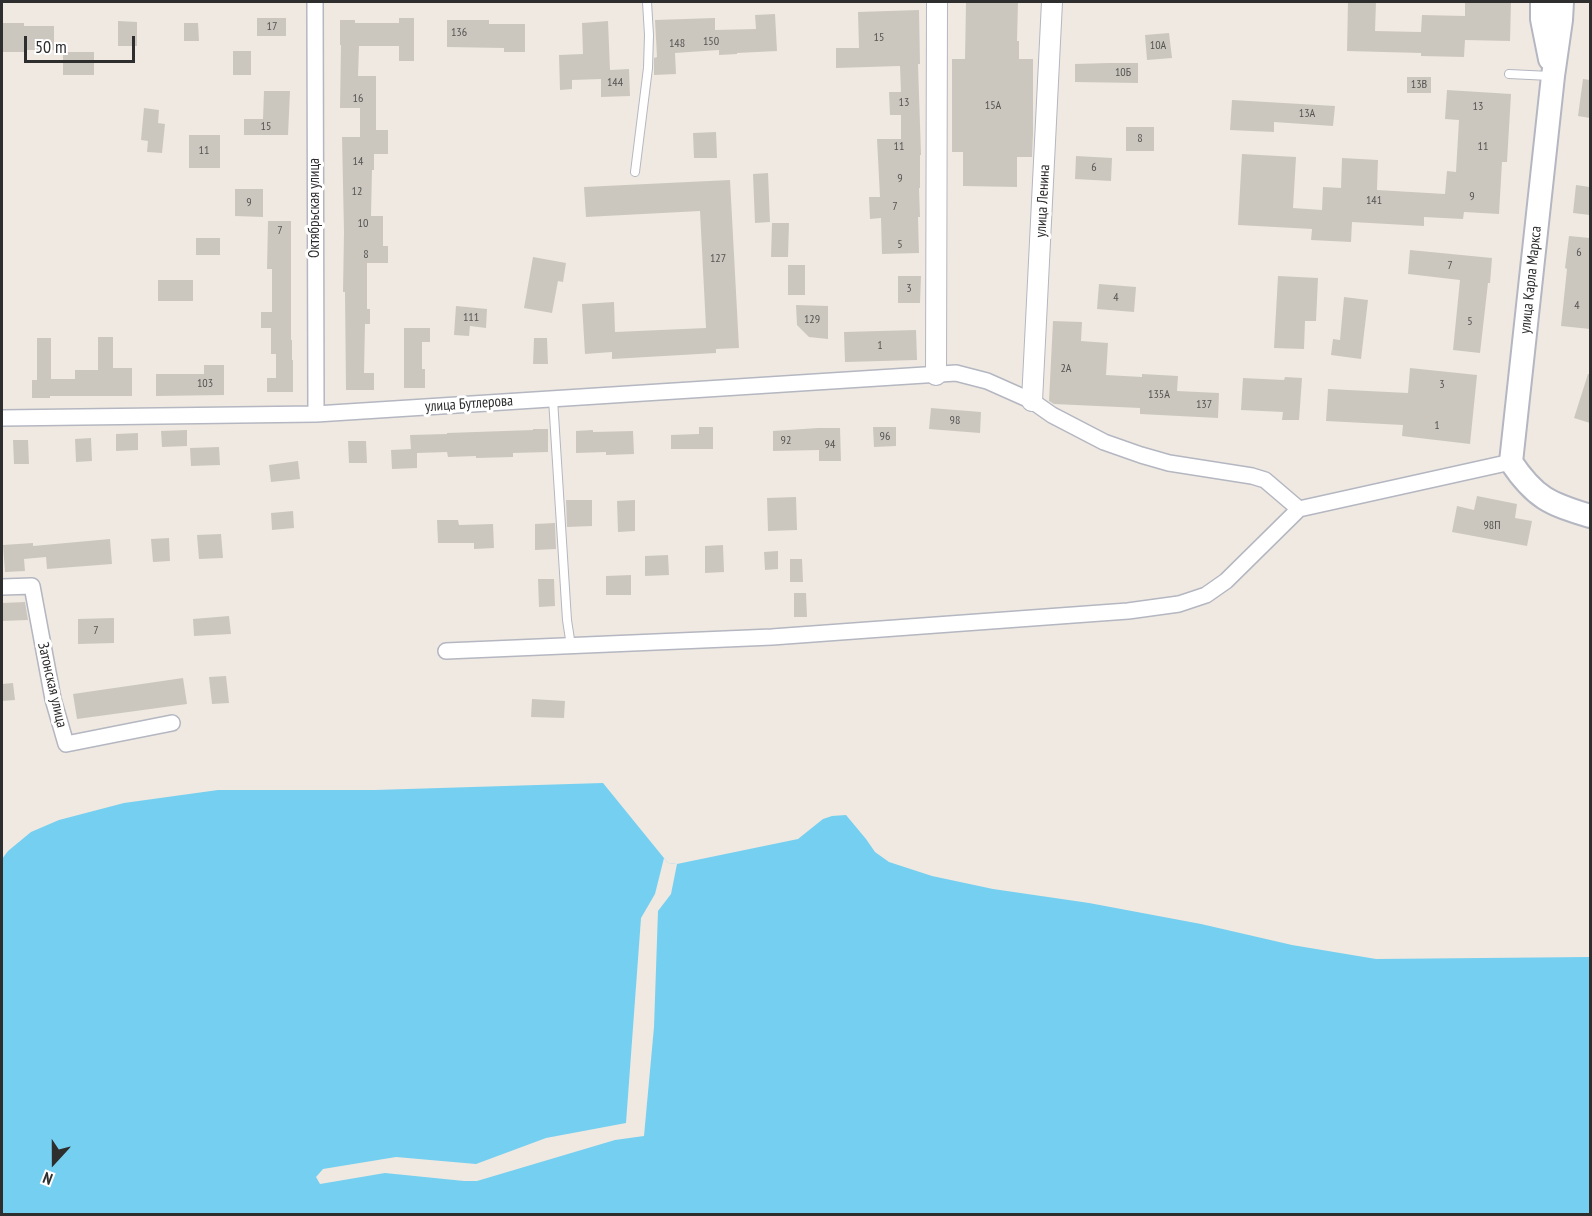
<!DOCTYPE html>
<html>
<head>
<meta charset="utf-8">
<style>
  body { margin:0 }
  #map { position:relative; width:1592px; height:1216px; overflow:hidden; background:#efe9e1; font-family:"PT Sans Narrow",sans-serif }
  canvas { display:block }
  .frame { position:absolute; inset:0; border:3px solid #2e2e2e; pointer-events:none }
  .north { position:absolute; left:24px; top:1132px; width:60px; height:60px; -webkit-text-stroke:4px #fff; paint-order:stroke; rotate:201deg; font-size:16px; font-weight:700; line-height:24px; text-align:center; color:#2e2e2e }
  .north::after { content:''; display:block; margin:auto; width:21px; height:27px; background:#2e2e2e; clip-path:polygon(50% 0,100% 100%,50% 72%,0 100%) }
  .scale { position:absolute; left:24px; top:36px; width:111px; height:27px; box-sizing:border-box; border:3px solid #2e2e2e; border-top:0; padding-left:8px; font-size:18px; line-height:21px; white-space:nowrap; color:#2e2e2e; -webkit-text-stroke:4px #fff; paint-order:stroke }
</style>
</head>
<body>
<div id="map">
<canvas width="1592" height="1216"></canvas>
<div class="frame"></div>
<div class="north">N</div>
<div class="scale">50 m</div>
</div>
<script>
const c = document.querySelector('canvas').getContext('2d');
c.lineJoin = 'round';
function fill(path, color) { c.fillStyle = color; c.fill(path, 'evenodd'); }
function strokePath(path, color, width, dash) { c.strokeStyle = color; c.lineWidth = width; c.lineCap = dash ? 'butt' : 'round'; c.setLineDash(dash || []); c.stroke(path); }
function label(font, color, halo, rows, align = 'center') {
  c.font = font + ' "PT Sans Narrow",sans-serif'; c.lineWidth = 6; c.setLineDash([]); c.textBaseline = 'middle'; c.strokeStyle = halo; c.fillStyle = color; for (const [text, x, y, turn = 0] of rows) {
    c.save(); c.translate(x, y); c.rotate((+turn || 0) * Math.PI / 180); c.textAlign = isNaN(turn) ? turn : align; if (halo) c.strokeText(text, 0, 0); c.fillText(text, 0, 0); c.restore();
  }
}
fill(new Path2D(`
  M603,783l65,80 9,1 121,-25 25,-20 9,-3 14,-1 20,24 9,13 14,10 43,14 61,13 96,14 112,21 91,21 84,14 214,-2v257h-1588v-355l6,-8 23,-19 28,-12 65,-17 94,-13h157z`), '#75cff0');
fill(new Path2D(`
  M664,858l4,5 9,1 -6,30 -13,17 -4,116 -10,109 -29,4 -138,41h-13l-79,-8 -65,11 -4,-7 7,-8 73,-12 80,7 70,-26 80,-15 15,-205 14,-24z`), '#efe9e1');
fill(new Path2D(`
  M966,2h52l-1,39h2v18h14v75l-1,23h-15v30l-54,-1v-34h-11v-93h13z
  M1348,2h28l-1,29 46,1 1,-17 43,1v-14h46l-1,39 -45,-1 -1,17 -43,-1v-3l-74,-2z
  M919,10l1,54h-2l3,91h-1v33h-1l1,29h-2l1,36 -37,1 -1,-36 -11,1 -1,-22h11l-3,-58h24v-24h-11l-1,-23h12l-1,-26 -64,2v-20h23l-1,-36z
  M775,14l2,37 -40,2v1l-18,1v-5l-44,3 1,21 -22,1v-17l3,-1 -2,-37 60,-2v12l41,-1 -1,-14z
  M257,18h29v18h-29z
  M399,18h15v43h-15v-15h-40l-1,30h18v54h12v24h-14v16h-2l-1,46h12v30h5v17h-21v46h3v15h-5l-1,49h10v17h-28l-1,-98h-2l1,-60 -2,-95h18v-29h-20l1,-63h-1v-25h15v3h44z
  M447,20h42v4h36v28h-21v-4l-57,-1z
  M118,21l19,1v24h-19z
  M608,21l2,49 19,-1 1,27 -29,1v-18l-29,1v9l-12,1 -1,-35 24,-1 -1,-31z
  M2,23h22v3h30v24h-30v2h-22z
  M184,23h14l1,18h-15z
  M1169,33l3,25 -25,2 -2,-25z
  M233,51h18v24h-18z
  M63,52h31v23h-31z
  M1109,63h29v20l-63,-1v-18z
  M1407,77h24v16h-24z
  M1583,79l7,1v38l-12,-2z
  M1447,90l64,4 -4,68h-5l-3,52 -35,-2 -1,7 -39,-2v9l-72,-4 -1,20 -40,-2 1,-11 -74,-4 4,-71 54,3 -3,51 29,2 1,-23 18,1 1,-30 36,2 -1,30 68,4 2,-23 9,1 3,-52 -14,-1z
  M264,91h26l-2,44h-44v-16h19z
  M1232,100l103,6 -2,20 -59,-4v10l-44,-2z
  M144,108l15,2 -1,13 7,1 -3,29 -15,-1 1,-11 -7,-1z
  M1126,127h28v24h-28z
  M716,132l1,26h-23l-1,-25z
  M189,135h31v33h-31z
  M1076,156l36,2 -1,23 -36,-2z
  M768,173l2,49 -15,1 -2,-49z
  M730,180l9,168 -23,1v4l-104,6v-7l-27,2 -3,-50 32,-2 1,30 91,-4 -6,-117 -114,6 -2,-30z
  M1576,185l14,2v28l-17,-2z
  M235,189h28v28l-28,-1z
  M268,221h23v119h1v20h1v32h-26v-14h9v-24h-5v-26h-10v-16h11v-43h-5z
  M772,223h17l-1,34h-17z
  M1569,236l21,2v91l-29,-3 6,-57 -2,-1z
  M196,238h24v17h-24z
  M1410,250l82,8 -2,25h-2l-8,70 -27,-3 7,-70 -52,-6z
  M533,257l33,6 -3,19 -5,-1 -6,32 -28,-5z
  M788,265h17v30h-17z
  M898,276h23l-1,27h-22z
  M1278,276l40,2 -2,43h-11l-1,28 -30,-1z
  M158,280h35v21h-35z
  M1099,284l37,3 -2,25 -37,-3z
  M1344,297l24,3 -7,59 -30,-4 2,-16 7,1z
  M796,305l32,1v33l-19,-2 -12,-12z
  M456,306l31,3 -1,19 -16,-2 -1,10 -15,-1z
  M1053,321l29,1 -1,19 27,2 -2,32 36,2v-3l36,2 -1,15 42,2 -1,25 -78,-4v-6l-86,-4 -5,-3z
  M404,328h26v14h-8v27h3v19h-21z
  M916,330l1,30 -72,2 -1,-30z
  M98,337h15v31h19v28h-82v2h-18v-18h5v-42h14v41h24v-9h23z
  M534,338h13l1,26h-15z
  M204,365h20v30l-68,1v-22h48z
  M1410,368l67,7 -7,69 -68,-8 1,-11 -77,-4 2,-32 80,4z
  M1588,374h2v49l-16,-5z
  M1285,377l17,1 -3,42h-17l1,-8 -42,-2 2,-32 41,2z
  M931,408l50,4 -1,21 -51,-4z
  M699,427h14v22h-42v-14l28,-1z
  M873,427h23v19l-22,1z
  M818,428h22l1,33h-22v-11l-46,1v-20z
  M533,429h15v23l-35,1v4l-37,1v-2l-28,1 -1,-5 -30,1v15l-25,1 -1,-19 20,-1 -1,-14 37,-1v-1l86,-3z
  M187,430v16l-25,1 -1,-16z
  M593,430v2l40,-1 1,23 -28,1v-3l-30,1v-22z
  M138,433v17l-22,1v-17z
  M91,438l1,23 -16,1 -1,-23z
  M13,440h15l1,24h-15z
  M348,441h18l1,22h-18z
  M219,447l1,18 -29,1 -1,-18z
  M298,461l2,18 -29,3 -2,-17z
  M1477,496l40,8 -2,14 17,3 -5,25 -75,-14 5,-26 17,4z
  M796,497l1,33 -29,1 -1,-33z
  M566,500h26v26l-25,1z
  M635,500v31l-17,1 -1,-31z
  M293,511l1,17 -22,2 -1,-17z
  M437,520h21l1,5 34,-1 1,24 -20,1v-6h-36z
  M555,523l1,26 -21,1v-26z
  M221,534l2,24 -24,1 -2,-24z
  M169,538l1,23 -17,1 -2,-23z
  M110,539l2,25 -65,5 -1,-12 -22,2 1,12 -20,1 -2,-27 30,-2v3z
  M723,545l1,27 -19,1v-27z
  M778,551v18l-13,1 -1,-18z
  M668,555l1,20 -24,1v-20z
  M790,559h12l1,23h-13z
  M631,575v20h-25v-19z
  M538,579h16l1,27 -16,1z
  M794,593h12l1,24h-13z
  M25,602l3,18 -26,1v-18z
  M229,616l2,18 -37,2 -1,-17z
  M114,618v25l-36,1v-25z
  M226,676l3,27 -17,1 -3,-27z
  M183,678l4,26 -110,15 -4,-25z
  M13,683l2,17 -13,1v-17z
  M532,699l33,2 -1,17 -33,-1z`), '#cbc7bf');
const service = new Path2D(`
  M1509,74l41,2
  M635,172l13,-104 1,-33 -2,-33
  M553,399l14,221 4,26`);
const minor = new Path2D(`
  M315,2l1,412
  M2,418l314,-4 640,-41 31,8 45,20 20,14 52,27 37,13 28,8 83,13 13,4 34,29 212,-47
  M2,587l30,-1 21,113 13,45 106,-21
  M446,651l326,-14 356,-26 51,-7 27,-9 20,-14 73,-72`);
const tertiary = new Path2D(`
  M936,375l1,-373
  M1032,401l20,-399`);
const secondary = new Path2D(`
  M1542,2v17l8,40
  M1562,2l-1,18 -8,56 -42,386c24,36 39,42 79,54`);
strokePath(service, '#b4b7c1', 10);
strokePath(minor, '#b4b7c1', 18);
strokePath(tertiary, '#b4b7c1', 22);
strokePath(secondary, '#b4b7c1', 26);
strokePath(service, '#fff', 8);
strokePath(minor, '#fff', 15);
strokePath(tertiary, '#fff', 20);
strokePath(secondary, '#fff', 22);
label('12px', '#555452', null, [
  ["17",272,27],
  ["136",459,33],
  ["15",879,38],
  ["150",711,42],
  ["148",677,44],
  ["10А",1158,46],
  ["10Б",1123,73],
  ["144",615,83],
  ["13В",1419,85],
  ["16",358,99],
  ["13",904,103],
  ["15А",993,106],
  ["13",1478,107],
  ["13А",1307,114],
  ["15",266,127],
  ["8",1140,139],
  ["11",899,147],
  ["11",1483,147],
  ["11",204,151],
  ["14",358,162],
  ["6",1094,168],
  ["9",900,179],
  ["12",357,192],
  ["9",1472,197],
  ["141",1374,201],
  ["9",249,203],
  ["7",895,207],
  ["10",363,224],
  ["7",280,231],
  ["5",900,245],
  ["6",1579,253],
  ["8",366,255],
  ["127",718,259],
  ["7",1450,266],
  ["3",909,289],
  ["4",1116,298],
  ["4",1577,306],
  ["111",471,318],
  ["129",812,320],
  ["5",1470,322],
  ["1",880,346],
  ["2А",1066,369],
  ["103",205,384],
  ["3",1442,385],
  ["135А",1159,395],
  ["137",1204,405],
  ["98",955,421],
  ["1",1437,426],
  ["96",885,437],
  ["92",786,441],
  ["94",830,445],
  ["98П",1492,526],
  ["7",96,631]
]);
label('15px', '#2e2e2e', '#fff', [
  ["улица Ленина",1043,201,-87],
  ["Октябрьская улица",315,208,-90],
  ["улица Карла Маркса",1531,280,-84],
  ["улица Бутлерова",469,404,-4],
  ["Затонская улица",52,685,77]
]);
</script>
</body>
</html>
